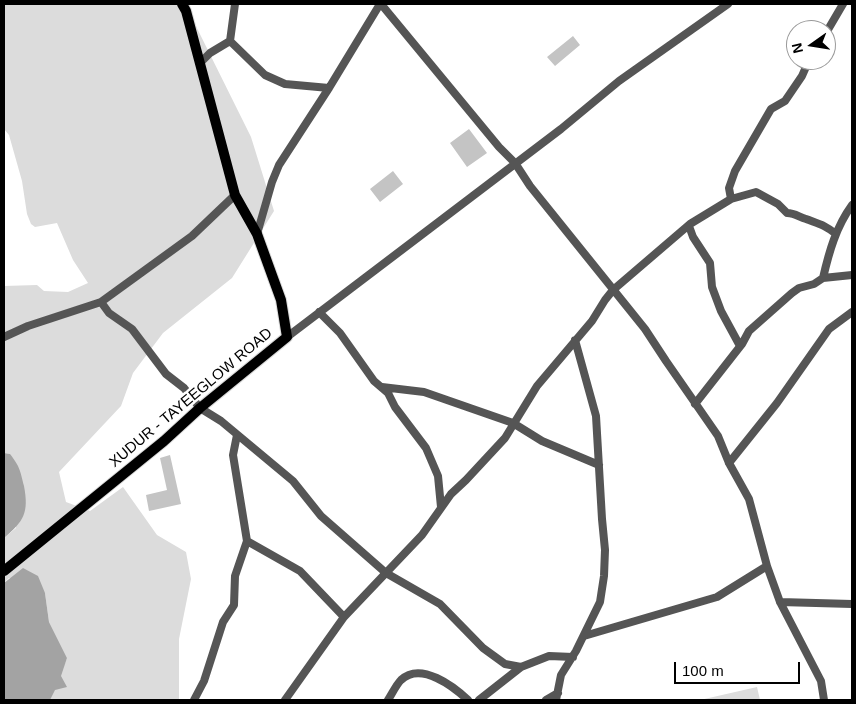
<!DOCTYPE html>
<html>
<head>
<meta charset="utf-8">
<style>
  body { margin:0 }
  #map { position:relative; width:856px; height:704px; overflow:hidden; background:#fff; font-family:Helvetica,sans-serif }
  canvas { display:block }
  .frame { position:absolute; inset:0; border:5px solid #000; pointer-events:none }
  .north { position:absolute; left:786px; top:20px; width:50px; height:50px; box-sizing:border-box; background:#fff; border:1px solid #999; border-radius:50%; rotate:257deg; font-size:14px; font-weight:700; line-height:20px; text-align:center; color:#000 }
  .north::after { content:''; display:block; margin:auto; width:18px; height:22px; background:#000; clip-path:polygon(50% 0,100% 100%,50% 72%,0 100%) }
  .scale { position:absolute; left:674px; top:662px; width:126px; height:22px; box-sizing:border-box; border:2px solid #000; border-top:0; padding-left:6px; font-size:15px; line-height:18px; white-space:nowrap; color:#000; -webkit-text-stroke:4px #fff; paint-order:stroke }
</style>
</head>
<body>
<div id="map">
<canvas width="856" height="704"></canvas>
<div class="frame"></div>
<div class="north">N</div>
<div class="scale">100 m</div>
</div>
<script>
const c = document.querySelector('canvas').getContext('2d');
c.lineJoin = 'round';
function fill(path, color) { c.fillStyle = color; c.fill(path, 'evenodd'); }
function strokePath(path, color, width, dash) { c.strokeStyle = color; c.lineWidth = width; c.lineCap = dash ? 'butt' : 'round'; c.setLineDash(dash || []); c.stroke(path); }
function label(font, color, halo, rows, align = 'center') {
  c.font = font + ' Helvetica,sans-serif'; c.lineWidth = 5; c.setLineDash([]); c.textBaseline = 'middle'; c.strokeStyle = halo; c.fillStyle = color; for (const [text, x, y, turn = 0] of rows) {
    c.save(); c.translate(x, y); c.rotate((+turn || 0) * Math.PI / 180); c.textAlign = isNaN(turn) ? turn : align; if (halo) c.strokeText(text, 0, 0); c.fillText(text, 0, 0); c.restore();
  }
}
fill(new Path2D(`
  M4,4h181l66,133 23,74 -42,67 -69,55 -30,40 -12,33 -62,66 7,30 24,9 33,-24 34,48 29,17 5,27 -12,60v61h-129l17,-42 -18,-36 -4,-29 -36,-15 -5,5v-45l12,-10 -6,-74 -6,-1v-167l33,-1 7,6 24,1 20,-9 -15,-23 -16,-37 -22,4 -4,-3 -4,-10 -5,-33 -13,-46 -5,-6z
  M757,687l3,13h-60z`), '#dcdcdc');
fill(new Path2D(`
  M4,453l6,1c10,13 10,16 14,32 5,27 0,35 -20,52z
  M23,568l15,8 7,17 4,29 18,36 -6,18 6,11 -12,3 -5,10h-46v-117z`), '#a3a3a3');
fill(new Path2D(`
  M573,36l7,9 -25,21 -8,-9z
  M469,129l18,24 -20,14 -17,-24z
  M393,171l10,13 -23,18 -10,-13z
  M170,455l11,49 -32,7 -3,-16 21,-5 -7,-32z`), '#c4c4c4');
const major = new Path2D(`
  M4,571l160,-130 36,-33 87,-71 -6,-37 -24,-66 -22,-39 -49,-184 -4,-7`);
strokePath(major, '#dbdbdb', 12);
strokePath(new Path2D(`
  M381,4l118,143 16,16 15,23 115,143 21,32 52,75 11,27 20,36 18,67 13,36 41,79 3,19
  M826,33l17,-29
  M230,41l5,-37
  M201,62l9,-9 20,-12 35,34 20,9 44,4
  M731,199l-2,-11 6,-17 36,-62 14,-8 17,-25 7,-16
  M689,226l4,11 17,26 2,24 9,24 19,35
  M257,234l15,-52 7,-17 50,-77 51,-84
  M823,278c6,-26 13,-51 29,-73
  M101,302l8,11 23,16 34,45 18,14 16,20 21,13 72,60 28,35 65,57 54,31 43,44 22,16 16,3
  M319,312l21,21 34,48 14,12 7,14 31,41 12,28 3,31
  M4,337l24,-11 73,-24 91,-66 43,-41
  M287,337l274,-208 58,-48 109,-77
  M382,387l42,5 89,31 29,18 57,24
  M695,404l47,-60 7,-13 43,-38 7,-5 15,-4 9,-6 29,-3
  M729,463l48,-60 52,-74 23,-17
  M247,541l53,30 44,46
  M780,602l72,2
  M584,636l133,-39 50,-31
  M194,700l10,-19 19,-59 11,-17 1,-29 12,-35 -14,-86 4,-20
  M285,700l59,-83 78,-82 29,-41 15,-14 39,-42 32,-52 55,-65 13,-21 8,-10 77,-66 41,-25 25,-7 22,12 9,9c8,0 12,4 19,6 13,5 19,6 30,15
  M388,700c4,-6 8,-15 13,-20 20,-19 53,7 67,20
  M479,700l42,-33 28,-11 24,1
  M546,700l12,-7
  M556,700l5,-25 15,-24 24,-49 4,-26 1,-26 -3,-31 -6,-103 -21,-76`), '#555', 8);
strokePath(major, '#000', 10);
label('15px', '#000', '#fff', [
  ["XUDUR - TAYEEGLOW ROAD",191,398,-40]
]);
</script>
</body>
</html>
